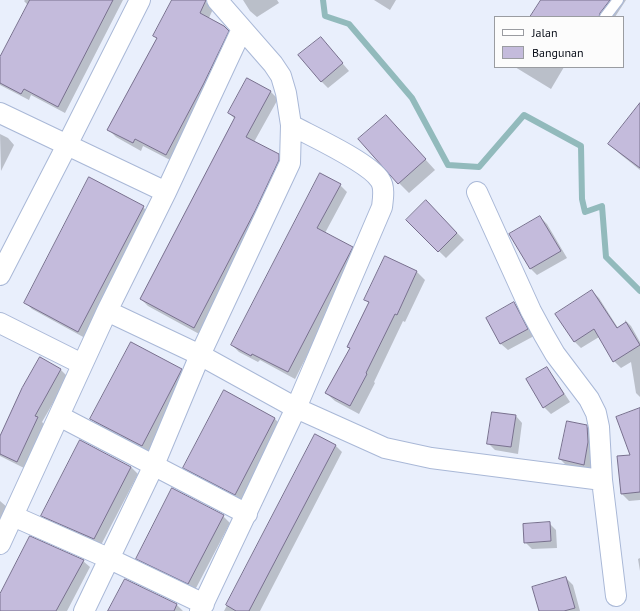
<!DOCTYPE html>
<html>
<head>
<meta charset="utf-8">
<style>
  body { margin:0 }
  #map { position:relative; width:640px; height:611px; overflow:hidden; background:#e9effc; font-family:"PT Sans",sans-serif }
  canvas { display:block }
  .legend { position:absolute; left:494px; top:16px; width:130px; height:52px; box-sizing:border-box; background:#fcfcfc; border:1px solid #9a9ca1; margin:0; padding:5px 7px; list-style:none; font-size:12px; color:#080d18 }
  .legend li { display:flex; align-items:center; gap:8px; height:20px }
  .legend b { width:20px; border:1px solid #9a9ca1 }
</style>
</head>
<body>
<div id="map">
<canvas width="640" height="611"></canvas>
<ul class="legend">
<li><b style="height:5px;background:#fff"></b>Jalan</li>
<li><b style="height:11px;background:#c4bbdc"></b>Bangunan</li>
</ul>
</div>
<script>
const c = document.querySelector('canvas').getContext('2d');
c.lineJoin = 'round';
function fill(path, color) { c.fillStyle = color; c.fill(path, 'evenodd'); }
function strokePath(path, color, width, dash) { c.strokeStyle = color; c.lineWidth = width; c.lineCap = dash ? 'butt' : 'round'; c.setLineDash(dash || []); c.stroke(path); }
fill(new Path2D(`
  M25,0h98l-58,113 -34,-18 -2,5 -29,-15v-26l29,-53 -5,-5z
  M173,0h30l2,1 8,8 -4,9 14,8 9,9 -58,127 -31,-16 -2,5 -25,-14 -8,-8 50,-90 -4,-4z
  M243,0h34l2,3 -22,14 -7,-6z
  M374,0h22l-6,10z
  M566,0h60l-11,17h-5l-10,-7 -4,7h-65z
  M321,38l28,33 -21,17 -7,-7z
  M515,67h49l-13,22z
  M271,92l7,7 -24,43 24,13 7,7 -84,173 -53,-29 -7,-7 94,-180 -6,-6z
  M386,116l49,54 -26,23 -10,-10z
  M640,117v53l-20,-16 -10,-10z
  M0,134l8,4 6,7 -13,26z
  M340,185l7,7 -22,41 27,14 7,7 -64,125 -35,-19 -2,2 -19,-10 -7,-7z
  M426,201l38,39 -18,18 -39,-38z
  M143,207l7,7 -65,124 -53,-29 -7,-7z
  M540,217l7,7 20,34 -30,17 -7,-7z
  M385,257l32,15 8,8 -20,42 -2,-1 -29,61 1,1 -16,31 -24,-13 -9,-8 24,-44 -2,-3 21,-43 -4,-4z
  M592,291l7,7 19,30 7,-4v-4l6,6 9,16v55l-4,-4 -5,-31 -10,6 -7,-7 -15,-24 -18,11 -7,-7z
  M514,303l7,7 13,26 -26,14 -7,-6 -14,-25z
  M40,359l21,11 7,7 -26,45 3,3 -21,43 -24,-12v-18z
  M546,369l7,7 17,26 -19,12 -7,-7z
  M181,370l7,7 -39,75 -51,-26 -6,-7z
  M640,409v91l-11,1 -7,-7 10,-39z
  M516,416l6,7 -4,31 -23,-4 -7,-7z
  M274,418l7,7 -39,76 -51,-27 -7,-7z
  M586,426l7,7 2,17 -5,21 -23,-5 -7,-7z
  M316,435l19,10 7,7 -82,159h-36z
  M131,467l7,7 -37,71 -52,-23 -7,-6z
  M0,501l15,13 -15,32z
  M223,516l7,7 -35,67 -51,-25 -7,-7z
  M549,523l7,7 1,18 -25,1 -7,-7z
  M640,558v13l-2,-12z
  M83,561l7,6 -23,44h-67v-15z
  M566,578l7,7 7,26h-40z
  M126,580l51,25 6,6h-73z`), '#0003');
strokePath(new Path2D(`
  M323,0l2,16 24,8 63,74 36,67 31,2 45,-52 57,31 1,53 3,13 17,-6 4,51 34,34`), '#92babc', 6);
const building = new Path2D(`
  M30,0h83l-55,107 -34,-18 -3,5 -21,-11v-26z
  M172,0h34l-6,13 24,13 5,5 -25,52 -38,72 -31,-16 -2,4 -26,-13 50,-92 -4,-2z
  M541,0h69l-10,13 -1,4h-69z
  M321,37l22,26 -22,19 -23,-27z
  M247,78l24,13 -25,46 33,17v6l-24,51 -61,117 -54,-29 95,-182 -7,-4z
  M640,103v65l-32,-24z
  M386,115l40,44 -28,25 -40,-45z
  M320,173l21,11 -24,44 36,19 -65,125 -36,-18 -1,2 -20,-11z
  M89,177l55,29 -66,126 -54,-29z
  M426,200l31,33 -19,19 -32,-32z
  M540,216l21,35 -31,18 -21,-35z
  M385,256l32,15 -20,44 -2,-1 -29,59 1,1 -17,32 -25,-13 25,-45 -3,-1 22,-45 -5,-2z
  M592,290l25,38 9,-6 14,23 -27,17 -19,-33 -20,13 -19,-28z
  M514,302l14,27 -28,15 -14,-26z
  M131,342l51,27 -40,77 -52,-27z
  M40,357l21,12 -26,47 3,1 -21,45 -17,-8v-18l22,-48z
  M547,367l17,27 -21,14 -17,-29z
  M224,390l51,28 -40,77 -52,-27z
  M640,408v84l-19,2 -4,-38 13,-1 -14,-38z
  M492,412l24,3 -5,32 -24,-3z
  M567,421l20,4 1,17 -4,23 -25,-6z
  M315,434l21,11 -87,166h-13l-10,-6z
  M80,440l51,27 -37,72 -53,-23z
  M172,488l52,27 -36,69 -52,-25z
  M550,522l1,19 -27,2 -1,-19z
  M30,536l54,24 -28,51h-56v-17z
  M566,577l9,31 -11,3h-25l-7,-24z
  M125,579l52,25 -3,7h-66z`);
fill(building, '#c4bbdc');
strokePath(building, '#78708e', 1);
const service = new Path2D(`
  M605,17l13,-17`);
const minor = new Path2D(`
  M0,113l166,79
  M477,192l54,119 13,24 11,19 34,45 7,14 3,14 3,53 14,116
  M0,275l67,-130 73,-145
  M107,311l93,44 96,53 89,40 46,10 171,22
  M0,323l82,41
  M59,416l188,98
  M13,516l95,42 96,46
  M0,544l107,-233 59,-119 76,-163
  M84,611l70,-146 46,-110 90,-192 1,-38 -5,-32 -5,-17 -8,-12 -56,-64
  M200,611l96,-203 86,-201c1,-8 3,-20 -2,-27 -11,-18 -69,-44 -89,-55`);
strokePath(service, '#a9b8d7', 12);
strokePath(minor, '#a9b8d7', 22);
strokePath(service, '#fff', 10);
strokePath(minor, '#fff', 20);
</script>
</body>
</html>
